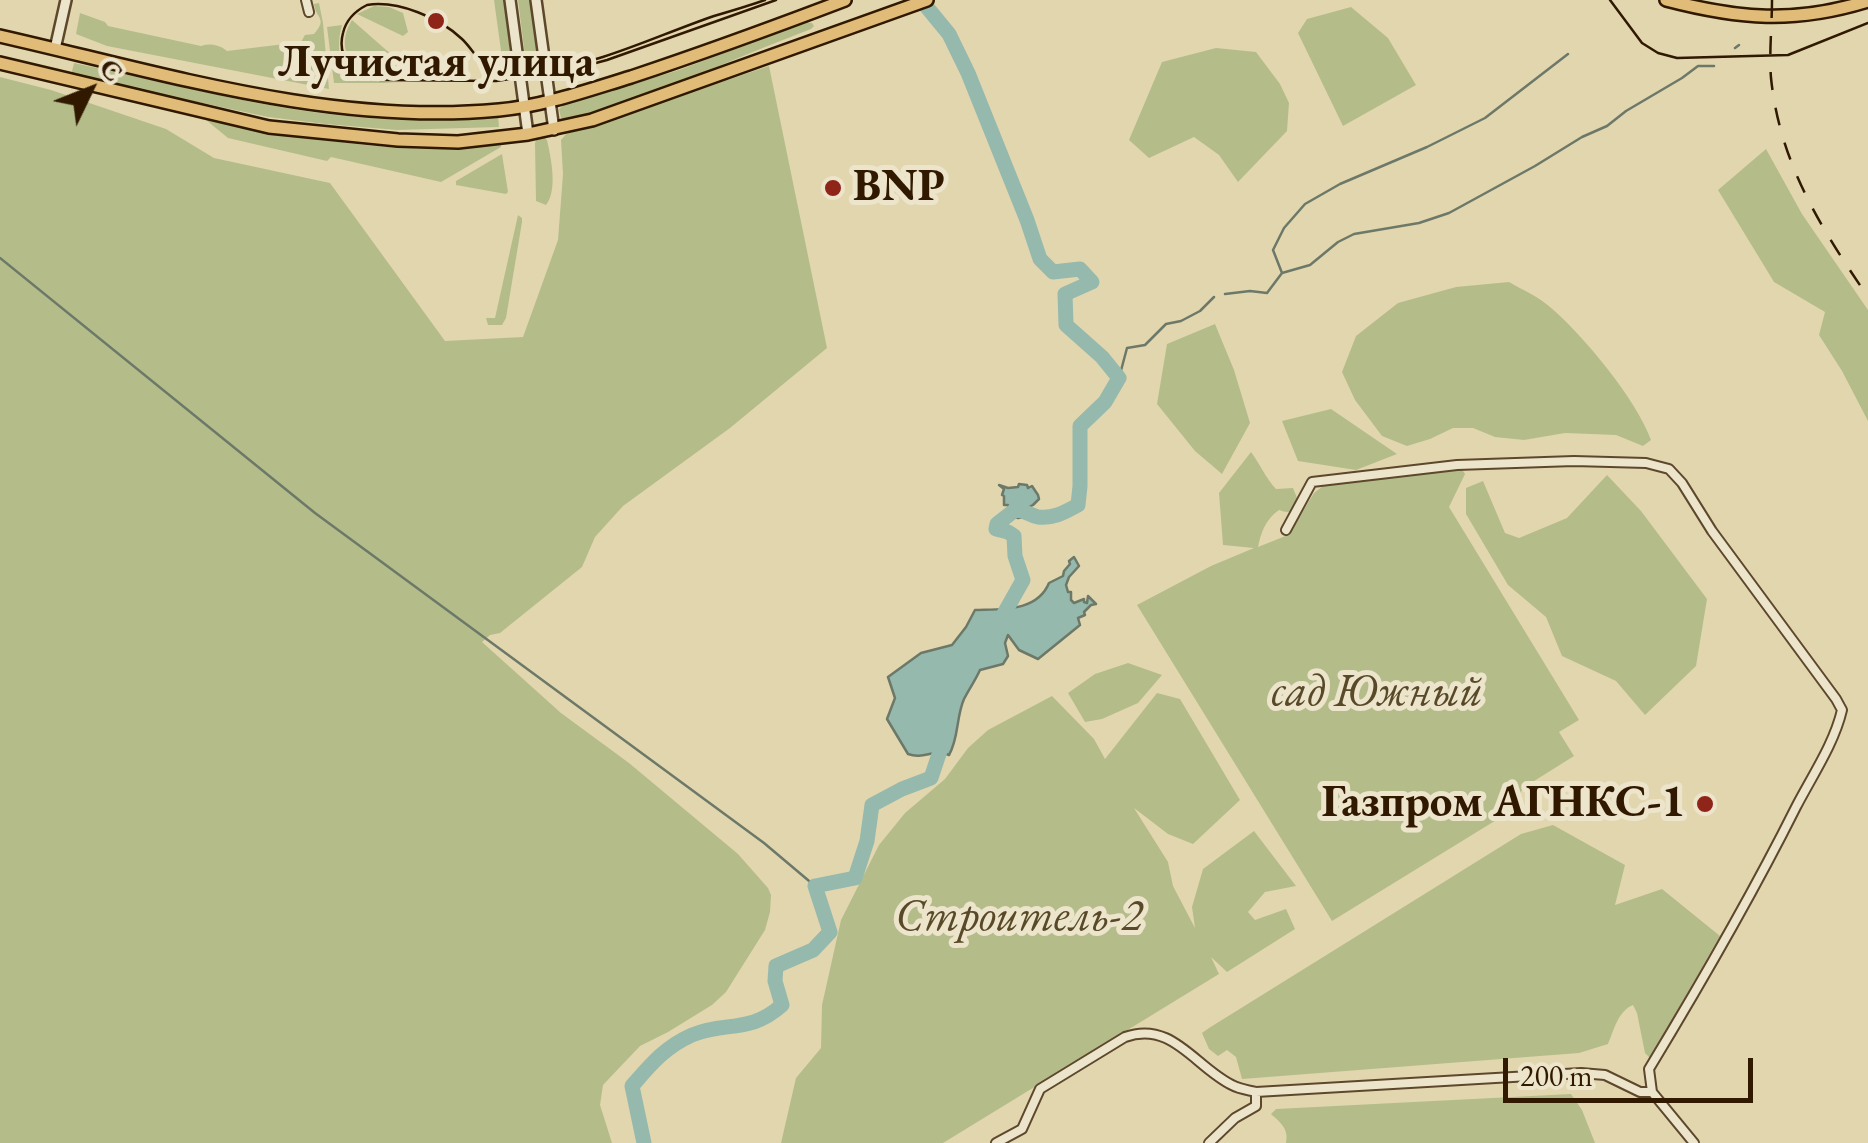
<!DOCTYPE html>
<html>
<head>
<meta charset="utf-8">
<style>
  body { margin:0 }
  #map { position:relative; width:1868px; height:1143px; overflow:hidden; background:#e2d6af; font-family:"EB Garamond",serif }
  canvas { display:block }
  .north { position:absolute; left:40px; top:40px; width:100px; height:100px; -webkit-text-stroke:8px #ece4cb; paint-order:stroke; rotate:47deg; font-size:28px; font-weight:700; line-height:40px; text-align:center; color:#311900 }
  .north::after { content:''; display:block; margin:auto; width:35px; height:45px; background:#311900; clip-path:polygon(50% 0,100% 100%,50% 72%,0 100%) }
  .scale { position:absolute; left:1503px; top:1058px; width:250px; height:45px; box-sizing:border-box; border:5px solid #311900; border-top:0; padding-left:12px; font-size:30px; line-height:35px; white-space:nowrap; color:#311900; -webkit-text-stroke:8px #ece4cb; paint-order:stroke }
</style>
</head>
<body>
<div id="map">
<canvas width="1868" height="1143"></canvas>
<div class="north">С</div>
<div class="scale">200 m</div>
</div>
<script>
const c = document.querySelector('canvas').getContext('2d');
c.lineJoin = 'round';
function fill(path, color) { c.fillStyle = color; c.fill(path, 'evenodd'); }
function strokePath(path, color, width, dash) { c.strokeStyle = color; c.lineWidth = width; c.lineCap = dash ? 'butt' : 'round'; c.setLineDash(dash || []); c.stroke(path); }
function label(font, color, halo, rows, align = 'center') {
  c.font = font + ' "EB Garamond",serif'; c.lineWidth = 10; c.setLineDash([]); c.textBaseline = 'middle'; c.strokeStyle = halo; c.fillStyle = color; for (const [text, x, y, turn = 0] of rows) {
    c.save(); c.translate(x, y); c.rotate((+turn || 0) * Math.PI / 180); c.textAlign = isNaN(turn) ? turn : align; if (halo) c.strokeText(text, 0, 0); c.fillText(text, 0, 0); c.restore();
  }
}
fill(new Path2D(`
  M494,0h10l8,69h-7l-2,-4z
  M518,0h12l8,64h-12z
  M319,3l4,20 6,66 -222,-43 -31,-12 4,-21 25,9 3,4 93,20c9,-3 19,-1 26,5l74,-9 4,-7 9,-1c14,-16 2,-15 0,-30z
  M374,6l15,1 14,6 5,19 -5,4 -46,-22z
  M1351,7l37,31 28,47 -73,41 -45,-93 9,-14z
  M352,20l65,57c-25,1 -62,6 -71,-26 -3,-11 0,-21 6,-31z
  M807,22l5,1 2,3 -3,3c-82,31 -161,69 -246,92l-4,-3 -2,-9 5,-4 115,-35z
  M342,25c-16,59 35,58 76,58h-84l-7,-56z
  M1216,48l40,4 24,32 9,19 -2,28 -49,51 -19,-27 -25,-18 -45,21 -20,-18 33,-78z
  M74,63c104,22 210,52 317,56 36,2 71,-1 107,-3l1,11 -102,3 -72,-6 -57,-7 -197,-42z
  M769,66l58,282 -97,80 -107,78 -28,31 -13,30 -82,66 -10,2 -8,7 79,71 68,50 109,91 30,34 3,7 -1,17 -5,18 -39,62 -14,13 -44,27 -28,14 -37,39 -3,20 12,38h-612v-1066l51,13 115,39 48,29 116,25 115,158 78,-4 35,-97 5,-66 -2,-34 5,-6z
  M200,115c103,22 195,43 301,29v3l-60,35 -110,-25 -4,4 -99,-23z
  M537,137h7l3,3c4,18 11,50 -1,65l-10,-4 -1,-58z
  M1766,149l36,65 66,96v111l-26,-50 -23,-36 6,-23 -51,-30 -56,-92z
  M502,154l6,38 -2,2 -50,-9v-4z
  M518,215l4,3v4l-16,96 -4,7h-14l-2,-7h9z
  M1509,282c14,8 30,15 41,25 34,29 86,92 101,133l-8,6 -27,-11 -51,-2 -41,7 -29,-3 -22,-9h-20l-23,11 -23,7 -25,-10 -27,-36 -13,-28 14,-36 42,-33 58,-16z
  M1215,324l19,46 16,53 -28,51 -27,-23 -38,-47 10,-60z
  M1331,409l66,45 -41,16 -58,-9 -16,-40z
  M1251,452c9,12 14,25 25,37l17,-1 6,15c-6,9 -9,11 -20,7 -13,9 -18,22 -21,37l30,-12 26,-42 9,-7 138,-18 4,6 -16,33 130,213 -20,12 15,24 -51,32 -12,23 -179,110 -195,-316 74,-39 43,-18 -31,-3 -4,-52z
  M1607,475l34,36 66,88 -11,67 -51,49 -29,-34 -54,-25 -16,-39 -38,-32 -42,-71v-26l17,-7 22,52 14,5 48,-20z
  M1128,663l34,12 -24,28 -36,16 -17,3 -17,-29 27,-19z
  M1157,693l23,6 60,101 -47,44 -25,-10 -34,-26 34,54 5,24 22,42 -3,-21 11,-38 51,-38 42,55 -31,6 -17,20 7,8 31,-11 9,20 -68,43 -16,-15 8,17 -276,169h-162l15,-65 25,-30 1,-43 19,-85 38,-75 26,-32 40,-34 23,-31 20,-18 64,-34 42,43 11,20z
  M1553,825l72,40 -10,40 47,-16 58,47 -70,122 -5,-5 -8,-40 -4,-8c-15,6 -19,25 -25,39l-29,9 -337,26 -6,-22 -9,-7 -9,6 -9,-7 -7,-16 7,-5 312,-194z
  M1571,1094l11,16 13,33h-309c3,-14 -5,-20 -15,-29l5,-5z`), '#b4bd8a');
const water = new Path2D(`
  M1019,484l8,1 1,3 4,-2 6,9 1,4 -6,6 -12,6 -1,3 6,3 -8,1 -10,-4 -1,4 -3,-3 5,-6 -1,-4h-4v-9l-2,-1 2,-6 -5,-4 9,3 10,-1z
  M1074,557l5,9 -10,11 -3,8 2,7h3v8l3,3 10,-4v3l3,1 1,-7 8,8 -5,1 -7,7 1,3 -7,3 2,7 -42,34 -19,-9 -11,-15 -3,8 3,13 -5,8 -23,6c-5,11 -11,19 -16,29 -8,18 -5,39 -15,56 -15,-7 -25,5 -41,-1l-21,-35 8,-21 -7,-21 33,-24 31,-8 14,-18 9,-17c27,-1 62,2 74,-27l14,-7 1,-5 6,-7 -1,-3z`);
fill(water, '#95b9ad');
strokePath(water, '#6d7968', 2.5);
strokePath(new Path2D(`
  M1735,48l4,-3
  M0,258l315,255 449,330 51,43
  M1282,273l28,-8 28,-23 16,-8 65,-11 30,-10 86,-47 47,-29 25,-11 19,-15 56,-33 16,-12h16
  M1225,294l25,-3 17,2 15,-20 -9,-23 11,-22 21,-24 35,-20 87,-37 58,-29 83,-64
  M1119,378l8,-30 18,-3 21,-21 15,-3 19,-10 14,-14`), '#6d7968', 2.5);
strokePath(new Path2D(`
  M921,0l28,34 19,39 59,147 13,39 13,13 27,-3 12,13 -27,12 1,31 36,32 17,21 -14,24 -25,24v60l-2,19c-13,7 -24,14 -40,12 -9,-2 -13,-7 -23,-7l-18,14 -1,5 12,3 6,4 1,20 8,24 -26,46
  M644,1143l-12,-57c19,-22 33,-39 60,-51 33,-14 58,-1 90,-30l-7,-24 1,-15 37,-16 17,-18 -15,-46 40,-8 12,-37 5,-36 30,-16 29,-11 9,-27 -2,-16`), '#95b9ad', 15);
const minor = new Path2D(`
  M306,0l3,12
  M1286,530l26,-48 145,-17 117,-4 72,2 23,6 13,14 30,48 124,168 6,11c-8,34 -30,66 -46,97 -45,90 -95,176 -147,262l3,23 42,51
  M996,1143l26,-14 18,-40 85,-52c47,-17 70,30 107,48 7,4 16,5 24,7l325,-19 24,2 35,17h12
  M1209,1143l26,-25 21,-12v-14`);
const tertiary = new Path2D(`
  M510,0l18,134
  M536,0l18,130
  M55,49l11,-49`);
const primary = new Path2D(`
  M1666,0c73,19 128,24 202,1
  M0,36c163,37 331,90 499,74 45,-4 89,-20 132,-33 72,-24 143,-50 214,-77
  M0,63l269,64 129,13 60,2 70,-8 64,-14 335,-120`);
strokePath(minor, '#5d482c', 12);
strokePath(tertiary, '#5d482c', 14);
strokePath(primary, '#311900', 16);
strokePath(minor, '#ece4cb', 8);
strokePath(tertiary, '#ece4cb', 9);
strokePath(primary, '#e1bb78', 11);
strokePath(new Path2D(`
  M765,0c-17,6 -34,11 -51,16 -58,20 -114,48 -175,56 -12,2 -26,5 -38,3 -19,-4 -26,-24 -39,-36 -22,-21 -64,-39 -95,-34 -12,6 -21,15 -24,28 -7,26 13,43 37,47l116,1 70,-10 41,-11 169,-60
  M1610,0l32,43 16,10 19,5 111,-3 80,-32`), '#311900', 2.5);
strokePath(new Path2D(`
  M1772,0c0,26 -3,52 -1,78 9,86 50,150 97,219`), '#311900', 2.5, [18, 18]);
for (const [x, y, r, color] of [
  [436,21,10,"#8f2418"],
  [833,188,10,"#8f2418"],
  [1705,804,10,"#8f2418"]
]) { const dot = new Path2D(); dot.arc(x, y, r, 0, 2 * Math.PI); c.fillStyle = color; c.fill(dot); strokePath(dot, '#ece4cb', 4); }
label('bold 45px', '#311900', '#ece4cb', [
  ["Лучистая улица",436,64],
  ["BNP",853,188,"left"],
  ["Газпром АГНКС-1",1685,804,"right"]
]);
label('italic 45px', '#584a29', '#ece4cb', [
  ["сад Южный",1377,693],
  ["Строитель-2",1019,918]
]);
</script>
</body>
</html>
